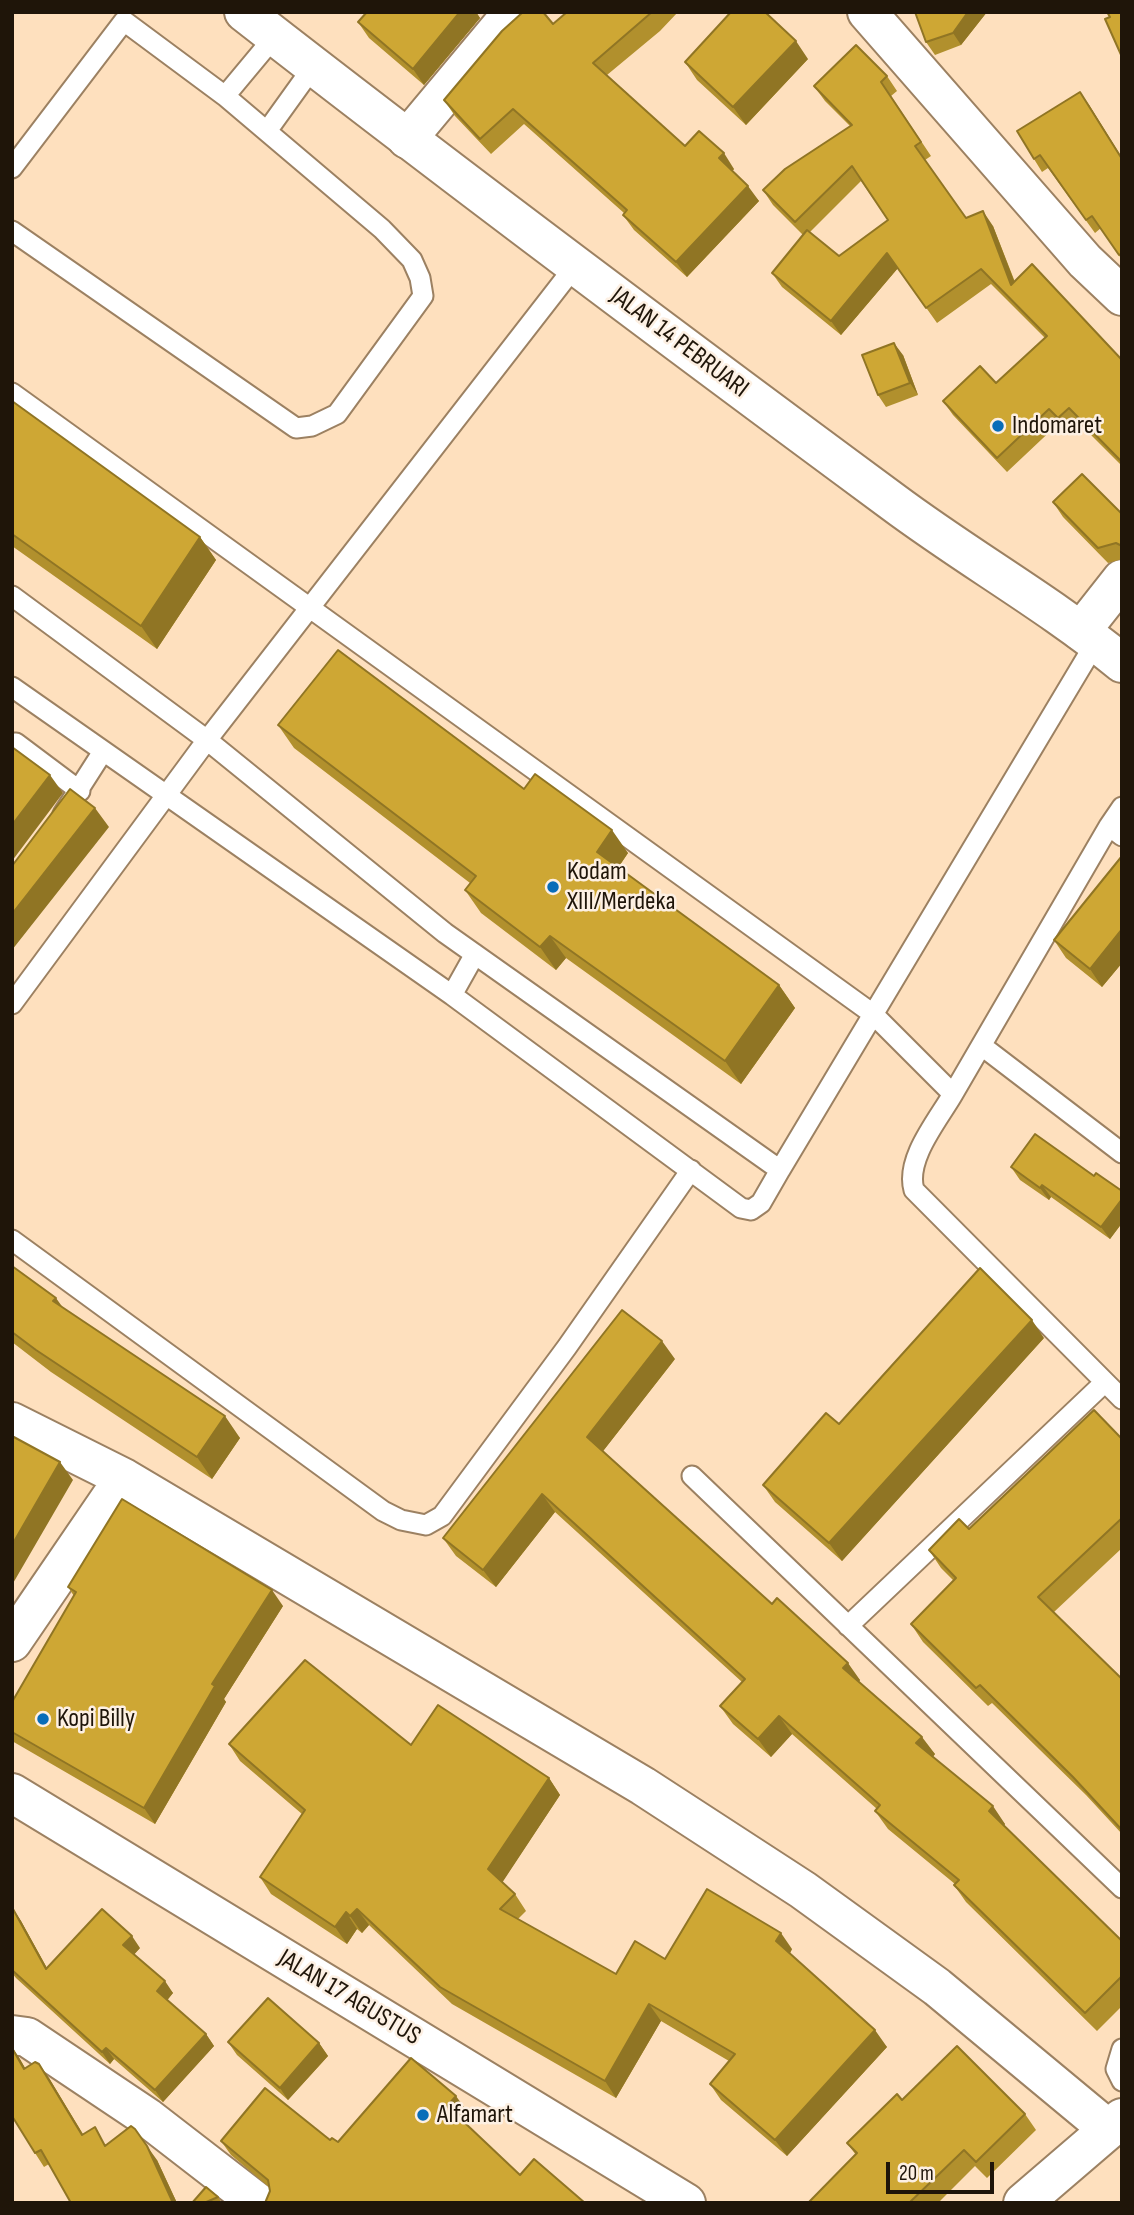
<!DOCTYPE html>
<html>
<head>
<meta charset="utf-8">
<style>
  body { margin:0 }
  #map { position:relative; width:1134px; height:2215px; overflow:hidden; background:#fee0be; font-family:"Sofia Sans Condensed",sans-serif }
  canvas { display:block }
  .frame { position:absolute; inset:0; border:14px solid #1f1509; pointer-events:none }
  .scale { position:absolute; left:886px; top:2162px; width:108px; height:32px; box-sizing:border-box; border:4px solid #1f1509; border-top:0; padding-left:9px; font-size:21px; line-height:24px; white-space:nowrap; color:#1f1509; -webkit-text-stroke:5px #fdf0e3; paint-order:stroke }
</style>
</head>
<body>
<div id="map">
<canvas width="1134" height="2215"></canvas>
<div class="frame"></div>
<div class="scale">20 m</div>
</div>
<script>
const c = document.querySelector('canvas').getContext('2d');
c.lineJoin = 'round';
function strokePath(path, color, width, dash) { c.strokeStyle = color; c.lineWidth = width; c.lineCap = dash ? 'butt' : 'round'; c.setLineDash(dash || []); c.stroke(path); }
function fill(path, color) { c.fillStyle = color; c.fill(path, 'evenodd'); }
function label(font, color, halo, rows, align = 'center') {
  c.font = font + ' "Sofia Sans Condensed",sans-serif'; c.lineWidth = 5; c.setLineDash([]); c.textBaseline = 'middle'; c.strokeStyle = halo; c.fillStyle = color; for (const [text, x, y, turn = 0] of rows) {
    c.save(); c.translate(x, y); c.rotate((+turn || 0) * Math.PI / 180); c.textAlign = isNaN(turn) ? turn : align; if (halo) c.strokeText(text, 0, 0); c.fillText(text, 0, 0); c.restore();
  }
}
const lane = new Path2D(`
  M225,96l50,-60
  M267,131l46,-64
  M12,168l112,-147 101,75 157,133 30,31 8,18 3,18 -86,118 -25,12 -16,2 -284,-197
  M12,393l861,621 80,80c-15,26 -48,65 -39,96l208,209
  M12,596l195,144 238,193 335,237 316,-528
  M12,687l440,308 289,213 10,2 10,-7 19,-33
  M16,743l64,48
  M63,814l39,-61
  M1109,826l13,-19
  M452,995l23,-41
  M12,1004l195,-264 368,-474
  M982,1046l140,107
  M953,1094l156,-268 13,10
  M12,1240l371,271 18,9 25,5 16,-9 125,-169 124,-177
  M692,1476l430,412
  M848,1626l256,-243
  M1122,2049l-6,20 6,12`);
const street = new Path2D(`
  M867,12l218,249 37,35
  M407,139l106,-127
  M1081,631l41,-52
  M12,1422l112,56 519,308 160,104 134,97 171,142
  M12,1642l112,-164
  M12,2035l15,2 121,81 110,85`);
const secondary = new Path2D(`
  M244,12c214,167 431,329 649,490 75,56 157,102 229,161
  M12,1793l674,410
  M1023,2203l99,-85`);
strokePath(lane, '#9c8162', 23);
strokePath(street, '#9c8162', 42);
strokePath(secondary, '#9c8162', 42);
strokePath(lane, '#fff', 19);
strokePath(street, '#fff', 38);
strokePath(secondary, '#fff', 38);
fill(new Path2D(`
  M367,12h109l4,6 -56,67 -55,-47 -11,-16z
  M567,12h111l-18,19 -53,44 78,71 49,23 -2,2 27,30 -72,76 -53,-47 -11,-15 1,-2 -100,-89 -33,30 -36,-38 -11,-16 109,-76z
  M987,12l-26,33 -26,10 -9,-13z
  M808,59l-62,66 -49,-45 -12,-18z
  M887,76l10,15 -6,5 40,60 -6,4 41,58 27,8 22,56 107,78v106l-43,-43 -11,10 -9,-10 -52,49 -54,-57 -10,-14 53,-18 49,-45 -54,-54 -54,39 -39,-55 -57,67 -59,-48 -10,-14 31,-38 -30,-30 -10,-15 87,-64 -25,-25 -11,-15zM861,181l27,39 -49,36 -29,-24z
  M1089,105l33,53v102l-21,-32 -6,5 -47,-65 -6,4 -8,-13z
  M903,355l15,40 -32,12 -8,-12z
  M12,401l188,136 16,23 -59,89 -145,-103z
  M1053,502l69,12v45l-14,4 -45,-46z
  M278,725l246,64 104,64 -10,15 161,117 16,23 -54,76 -175,-126 -10,12 -75,-57 -16,-23 5,-7 -176,-135z
  M1122,856v107l-20,24 -36,-29 -12,-18z
  M1011,1167l83,9 28,15v32l-12,16 -59,-42 -2,3 -29,-20z
  M12,1266l50,41 178,131 -28,41 -161,-107 -39,-30z
  M1044,1338l-202,223 -67,-59 -12,-17 76,-61z
  M675,1359l-72,92 169,153 88,76 -1,2 76,72 -2,3 72,67 -1,2 118,115v65l-25,25 -131,-129 -12,-17 1,-1 -67,-55 -13,-18 2,-2 -85,-75 -21,23 -38,-33 -13,-18 22,-24 -187,-170 -59,75 -40,-31 -13,-18z
  M1122,1439v109l-68,64 68,67v155l-36,-39 -94,-92 -4,3 -65,-64 -12,-18 43,-43 -13,-13 -12,-18 40,-21z
  M68,1587l215,19 -59,93 2,3 -71,122 -143,-83v-39l62,-106z
  M229,1744l182,1 138,33 11,17 -58,87 13,12 11,17 -8,8 98,55 49,-15 127,-10 -2,4 97,94 -100,109 -66,-56 -11,-16 19,-23 -68,-40 -45,77 -164,-94 -83,-79 -7,8 -5,-4 -10,15 -76,-50 -11,-17 42,-63 -62,-53z
  M13,1909l8,12 26,47 93,-20 -6,6 39,39 -6,7 39,34 8,12 -51,56 -49,-43 -4,5 -94,-86 -4,-5z
  M228,2042l91,1 9,13 -40,44 -51,-45z
  M12,2047l13,21 24,10 34,56 24,11 50,15 20,43h-106l-22,-39 -5,3 -9,-14z
  M902,2100l123,14 11,16 -49,48 -12,-12 -37,37h-130l48,-48 -9,-12z
  M466,2110l-7,8 61,57 65,28 -316,-16 -38,-32 -10,-14 109,-1 8,2z
  M218,2197l4,6h-30z`), '#b1902d');
fill(new Path2D(`
  M460,12h16l4,6 -56,67 -11,-16z
  M968,12h19l-26,33 -8,-12z
  M796,41l12,18 -62,66 -13,-18z
  M1080,92l9,13 33,53v1z
  M724,153l10,16 -4,5 -11,-16z
  M748,186l11,15 -72,76 -11,-15z
  M983,211l10,15 28,73 -10,-14z
  M887,253l11,15 -57,67 -10,-14z
  M894,343l9,12 15,40 -8,-12z
  M200,537l16,23 -59,89 -16,-23z
  M50,775l13,18 -51,68v-36z
  M95,808l14,19 -97,123v-36z
  M612,830l16,23 -15,22 -16,-23z
  M1122,929v34l-20,24 -12,-18z
  M550,936l16,22 -10,12 -16,-23z
  M779,985l16,23 -54,76 -16,-23z
  M1042,1185l9,12 -2,3 -9,-12z
  M1122,1199v24l-12,16 -9,-12z
  M56,1298l15,21 -18,-18z
  M1032,1320l12,18 -202,223 -13,-18z
  M662,1341l13,18 -75,96 -13,-18z
  M225,1416l15,22 -28,41 -15,-22z
  M60,1462l13,18 -61,105v-40z
  M542,1494l13,18 -59,75 -13,-17z
  M272,1590l11,16 -59,93 2,3 -71,122 -11,-16 68,-124z
  M848,1663l12,17 -4,5 -13,-17z
  M779,1716l13,18 -21,23 -13,-18z
  M922,1737l13,17 -6,7 -13,-18z
  M549,1778l11,17 -60,91 -12,-17z
  M993,1806l12,18 -4,5 -12,-18z
  M13,1909l8,12 33,60 -8,-12z
  M357,1909l12,16 -7,8 -12,-17z
  M346,1912l11,17 -10,15 -12,-17z
  M781,1933l11,16 -4,8 -12,-16z
  M132,1936l8,12 -8,9 -9,-12z
  M165,1981l8,12 -8,10 -8,-12z
  M649,2004l12,17 -45,77 -11,-17z
  M875,2030l12,17 -100,109 -12,-16z
  M206,2034l8,12 -51,56 -8,-12z
  M319,2043l9,13 -40,44 -8,-12z
  M12,2047l8,12 13,23 -9,-13z
  M106,2048l8,11 -4,5 -8,-12z
  M39,2064l10,14 42,70 -9,-13z
  M456,2096l10,14 -9,10 -10,-14z
  M147,2146l10,14 20,43h-4z`), '#907524');
const building = new Path2D(`
  M367,12h93l-47,57 -55,-47z
  M523,12h20l10,12 14,-12h85l-59,51 92,83 14,-15 25,22 -5,5 29,28 -72,76 -53,-47 4,-5 -114,-101 -33,30 -36,-39 58,-69z
  M731,12h34l31,29 -63,66 -48,-45z
  M915,12h53l-15,21 -27,9z
  M1107,12h15v45l-17,-38 5,-2z
  M856,45l31,31 -6,6 40,60 -6,4 51,72 17,-7 28,74 21,-21 90,96v102l-53,-54 -11,10 -9,-9 -52,49 -54,-57 37,-35 16,17 51,-47 -66,-67 -55,39 -39,-55 -56,68 -59,-48 35,-43 32,26 49,-36 -36,-54 -57,56 -32,-32 22,-21 67,-44 -38,-39z
  M1080,92l42,67v94l-3,2 -27,-39 -6,4 -46,-65 -6,4 -17,-28z
  M894,343l16,40 -32,12 -16,-40z
  M12,401l188,136 -59,89 -129,-92z
  M1082,474l40,40v32l-6,-3 -18,5 -45,-46z
  M338,650l186,139 11,-15 77,56 -15,22 182,133 -54,76 -175,-125 -10,11 -75,-57 11,-14 -198,-151z
  M12,747l38,28 -38,50z
  M70,789l25,19 -83,106v-48z
  M1122,856v73l-32,40 -36,-29z
  M1035,1134l59,42 2,-3 26,18v8l-21,28 -59,-42 -2,3 -29,-21z
  M12,1266l44,32 -3,3 172,115 -28,41 -161,-107 -24,-18z
  M980,1268l52,52 -203,223 -66,-58 63,-72 13,11z
  M622,1310l40,31 -75,96 185,167 5,-6 71,65 -5,5 79,69 -6,6 77,63 -4,5 133,130v35l-37,37 -131,-128 5,-5 -84,-69 5,-6 -101,-89 -21,23 -38,-33 25,-27 -203,-185 -59,76 -40,-32z
  M1094,1410l28,29v79l-84,79 84,82v151l-49,-53 -93,-92 -4,3 -65,-64 45,-46 -27,-28 30,-31 10,10z
  M12,1436l48,26 -48,83z
  M122,1499l150,91 -60,94 3,2 -71,122 -132,-76v-30l64,-110 -8,-5z
  M305,1660l106,85 27,-40 111,73 -61,91 27,25 -15,15 116,65 19,-33 30,18 42,-70 74,44 -5,8 99,89 -100,110 -65,-56 25,-30 -86,-50 -44,77 -165,-94 -83,-78 -7,7 -4,-4 -11,15 -75,-50 45,-67 -76,-66z
  M13,1909l33,60 56,-60 30,27 -9,9 42,36 -8,10 49,43 -51,56 -49,-42 -4,4 -90,-82z
  M268,1998l51,45 -39,45 -52,-46z
  M957,2046l68,68 -49,48 -12,-12 -55,53h-101l49,-50 -10,-10 50,-49 5,6z
  M12,2048l12,21 11,-7 4,2 43,71 13,-8 10,19 26,-20 4,3 12,17 26,57h-102l-30,-53 -6,3 -23,-37z
  M411,2058l45,38 -9,10 73,69 14,-16 51,44h-320l5,-12 -2,-11 -47,-39 44,-53 65,52 2,-2 6,4z
  M206,2187l12,10 -14,6h-12z`);
fill(building, '#cea734');
strokePath(building, '#907524', 2);
for (const [x, y, r, color] of [
  [998,426,7,"#086db9"],
  [553,887,7,"#086db9"],
  [43,1719,7,"#086db9"],
  [423,2115,7,"#086db9"]
]) { const dot = new Path2D(); dot.arc(x, y, r, 0, 2 * Math.PI); c.fillStyle = color; c.fill(dot); strokePath(dot, '#fdf0e3', 2.5); }
label('26px', '#1f1509', '#fdf0e3', [
  ["JALAN 14 PEBRUARI",679,343,37],
  ["JALAN 17 AGUSTUS",349,1998,31]
]);
label('26px', '#1f1509', '#fdf0e3', [
  ["Indomaret",1012,426],
  ["Kodam",567,872],
  ["XIII/Merdeka",567,902],
  ["Kopi Billy",57,1719],
  ["Alfamart",437,2115]
], 'left');
</script>
</body>
</html>
